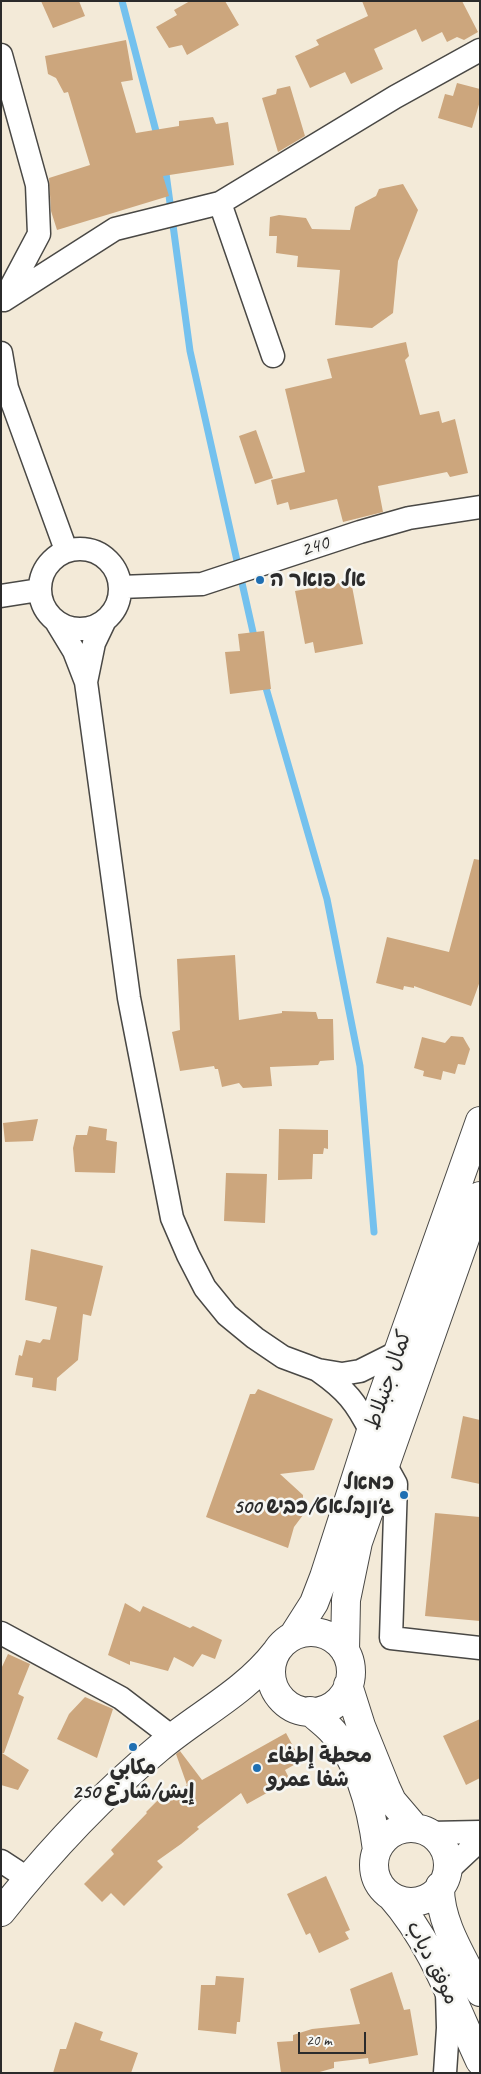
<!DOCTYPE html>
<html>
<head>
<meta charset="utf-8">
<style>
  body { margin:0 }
  #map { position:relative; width:481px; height:2074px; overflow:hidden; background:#f3ead8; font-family:Caveat,sans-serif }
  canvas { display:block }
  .frame { position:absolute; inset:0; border:2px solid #2b2b2b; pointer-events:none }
  .scale { position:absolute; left:298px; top:2032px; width:68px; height:22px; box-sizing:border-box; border:2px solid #2b2b2b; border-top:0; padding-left:6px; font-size:15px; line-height:18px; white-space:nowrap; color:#2b2b2b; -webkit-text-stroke:4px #f6f6f2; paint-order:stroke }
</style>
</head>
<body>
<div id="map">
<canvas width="481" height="2074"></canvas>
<div class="frame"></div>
<div class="scale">20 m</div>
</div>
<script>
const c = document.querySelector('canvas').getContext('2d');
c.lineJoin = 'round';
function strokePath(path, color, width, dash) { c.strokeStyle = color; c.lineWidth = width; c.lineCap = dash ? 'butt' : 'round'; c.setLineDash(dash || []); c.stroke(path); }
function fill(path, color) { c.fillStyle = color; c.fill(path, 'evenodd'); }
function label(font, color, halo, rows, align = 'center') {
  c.font = font + ' Caveat,"Playpen Sans Arabic","Playpen Sans Hebrew",sans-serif'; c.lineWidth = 5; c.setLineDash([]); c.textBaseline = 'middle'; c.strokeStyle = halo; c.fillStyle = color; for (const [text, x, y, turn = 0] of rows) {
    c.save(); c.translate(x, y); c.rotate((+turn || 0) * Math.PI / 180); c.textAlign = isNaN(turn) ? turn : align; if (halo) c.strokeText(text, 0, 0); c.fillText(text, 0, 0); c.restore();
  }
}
strokePath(new Path2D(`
  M122,1l36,138
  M165,166l25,185 65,290
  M264,681l63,218 33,167 14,166`), '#74c1ee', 7);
fill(new Path2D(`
  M41,1h38l6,15 -32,12z
  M190,1h35l14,24 -52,30 -5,-10 -13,3 -13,-21 21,-12 -3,-5z
  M362,1h100l16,31 -14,8 -7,-3 -10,5 -5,-10 -20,10 -6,-13 -42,20 9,20 -32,15 -6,-12 -35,16 -15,-32 24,-11 -3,-5 52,-24z
  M126,40l7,40 -12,2 15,51 43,-7v-5l34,-4 3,7 12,-2 6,43 -71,11 6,20 -112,34 -6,-19 -2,-33 41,-13 -22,-73 -4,1 -8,-15 -8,-4 -3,-18z
  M457,83l23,6v12l-8,27 -34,-10 7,-24 8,2z
  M290,86l15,50 -27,16 -16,-54 14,-4 1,-5z
  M403,184l15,26 -20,51 -5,52 -21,15 -37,-3 5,-55 -43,-3 1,-11 -22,-3 1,-17h-8l1,-19 9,-2 27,3 6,11 38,1 5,-23 21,-11 3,-7z
  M406,342l3,14 -4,4 15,55 19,-4 3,12 13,-4 13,54 -18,4 -3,-5 -69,14 5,26 -40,10 -6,-23 -47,11 -2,-8 -11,3 -6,-25 34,-8 -20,-83 47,-11 -5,-19z
  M256,430l17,48 -18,6 -16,-48z
  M351,581l12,63 -48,9 -2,-11 -8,2 -10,-53z
  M264,631l7,58 -41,5 -5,-42 15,-1 -2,-17z
  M474,859l6,1v121l-9,25 -57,-20v2l-10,-2 -1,4 -27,-7 11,-46 62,15z
  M235,955l4,65 43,-7v-2l34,1 2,7h15l1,41 -14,1 -2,4 -48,2 2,19 -29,2 -4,-5 -17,4 -4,-18h-3l-1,-3 -34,5 -8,-39 8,-2 -3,-71z
  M451,1036l12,1 7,12 -5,16 -7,-1 -3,10 -12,-3 -2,9 -18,-4 1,-5 -10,-3 8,-31 23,6z
  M38,1119l-5,22 -28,1 -2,-19z
  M89,1126l18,3 -1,11 11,2 -2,31 -40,-1 -2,-24 3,-13h11z
  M279,1129l49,1v19l-4,-1 -1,6h-10l-1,25 -34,1z
  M226,1173l41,1 -2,49 -41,-2z
  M31,1249l72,17 -12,50 -8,-2 -5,46 -21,18 -1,13 -24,-4 1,-9 -18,-3 4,-20 3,1 4,-16 14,3 3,-4 7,1 7,-33 -32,-7z
  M258,1389l75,30 -19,51 -34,4 23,21v20l-9,12 -6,21 -82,-31 44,-123h5z
  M463,1416l17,4v64l-29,-6z
  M435,1513l45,4v104l-55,-5z
  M125,1603l15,9 3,-6 47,22 3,-2 29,14 -7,19 -13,-5 -9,13 -19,-10 -6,14 -38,-10v4l-22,-10z
  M8,1654l22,10 -12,30 6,3 -20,56h-2l27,17 -11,20 -17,-5v-116z
  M85,1697l28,12 -16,49 -40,-19 12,-25z
  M480,1719v59l-14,7 -23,-49z
  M286,1733l15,28 -16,9 5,10 -43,24 -6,-11 -44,34 2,2 -18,15 -24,17 6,6 -39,39 -13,-13 -9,9 -18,-18 30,-30 -3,-4 36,-37 -1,-1 14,-14 6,6 21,-19 -11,-31 4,-3 22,29z
  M326,1876l24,54 -5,2 4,7 -30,14 -9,-20 -4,2 -19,-41z
  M392,1972l12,38 6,-1 8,46 -49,9 -1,-6 -34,4v6l-18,5h-35l-4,-31 16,-1v-6l19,-6 48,-5 -10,-35z
  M216,1976l28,2 -4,44h-3l-1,12 -38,-4 3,-45h14z
  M75,2022l28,10 -3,8 38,13 -7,20h-78l7,-24h6z`), '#cca67d');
const minor = new Path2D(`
  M1,55l36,130 2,49 -35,66
  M220,203l53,153
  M4,300l111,-71 105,-26 175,-106 85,-47
  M1,353l6,35 59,162
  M40 589a40 40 0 1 1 80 0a40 40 0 1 1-80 0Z
  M120,587l82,-3 158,-52 49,-14 71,-11
  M1,596l38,-6
  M57,623l17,28 12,31 8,-39 11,-23
  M86,682l43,316 43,220 16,37 17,33 22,27 28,23 28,19 35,13 24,4 18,-3 38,-19
  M319,1371c27,19 37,31 52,61
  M385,1464l11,20 -5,154 89,10
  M1,1633l120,65 51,39
  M430,1833l50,-1
  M1,1861l26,17
  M447,1871l33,-31
  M445,2073l3,-45 -1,-36`);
const major = new Path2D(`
  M271 1672a40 40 0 1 1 80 0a40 40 0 1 1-80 0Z
  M293,1636l21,-33 10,-26 56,-174 100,-282
  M345,1651l1,-51 12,-58 122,-346
  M348,1685l13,41 25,62 6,13 23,27
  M310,1711c7,7 16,13 23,21 27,31 39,78 44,118
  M374 1865a37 37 0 1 1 74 0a37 37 0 1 1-74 0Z
  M440,1886c-1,37 24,73 40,106
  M391,1896c41,46 63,109 89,165
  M1,1912c46,-58 101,-117 158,-164 39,-33 85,-55 117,-96`);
strokePath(minor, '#494845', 25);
strokePath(major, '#494845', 30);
strokePath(minor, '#fff', 22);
strokePath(major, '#fff', 28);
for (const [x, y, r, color] of [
  [260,580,5,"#1f6fb2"],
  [404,1495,5,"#1f6fb2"],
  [133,1747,5,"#1f6fb2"],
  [257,1768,5,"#1f6fb2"]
]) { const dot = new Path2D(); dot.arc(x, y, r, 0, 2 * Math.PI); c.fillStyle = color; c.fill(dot); strokePath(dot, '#f6f6f2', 2); }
label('21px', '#2b2b2b', '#f6f6f2', [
  ["240",315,547,-18],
  ["كمال جنبلاط",389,1380,-71],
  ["موفق دياب",432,1963,63]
]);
label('bold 21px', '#2b2b2b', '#f6f6f2', [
  ["אל פואר ה",270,580],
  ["כמאל",394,1483,"right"],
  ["ג׳ונבלאט/כביש 500",394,1507,"right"],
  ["محطة إطفاء",267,1756],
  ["شفا عمرو",267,1780],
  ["مكابي",133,1768,"center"],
  ["إيش/شارع 250",133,1792,"center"]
], 'left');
</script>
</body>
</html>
